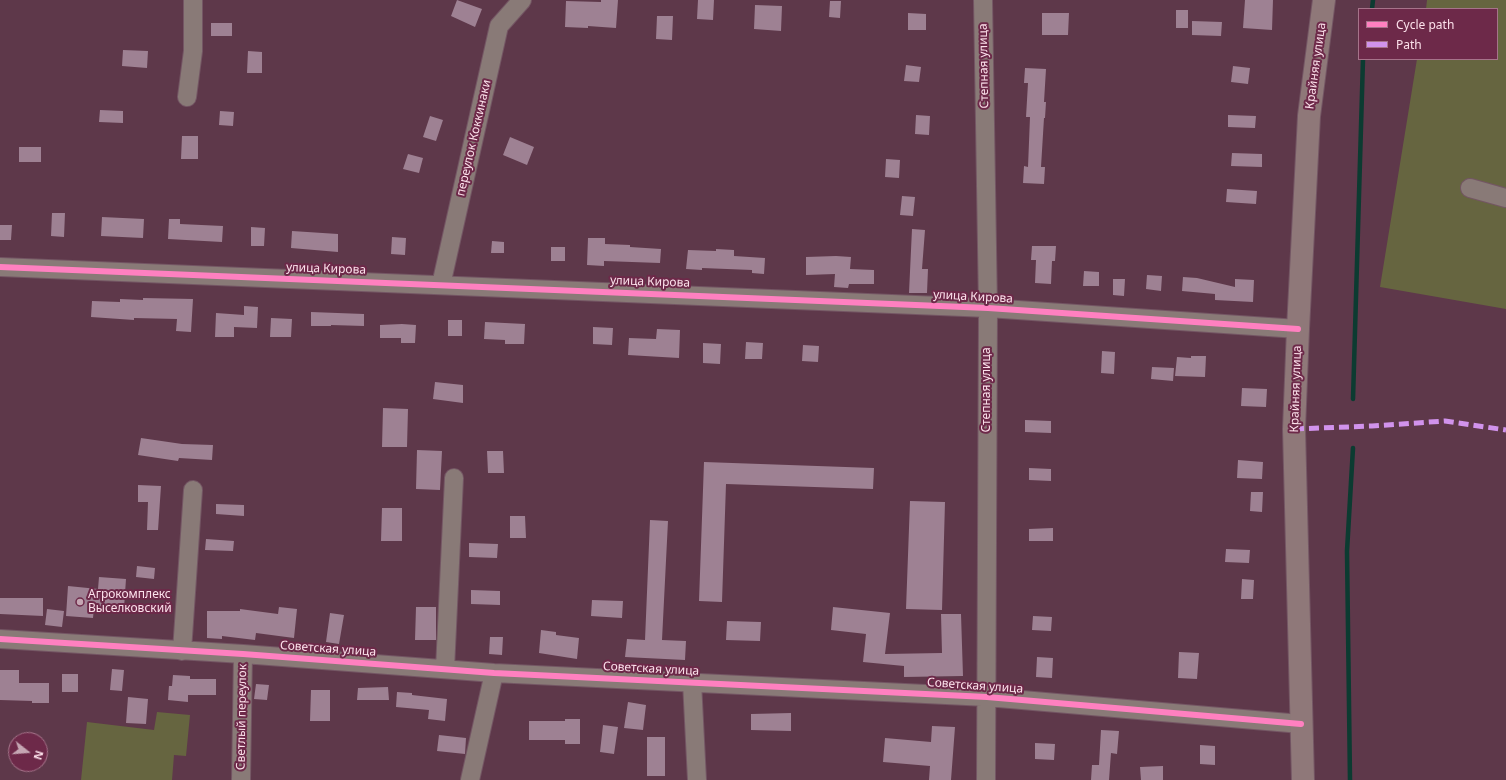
<!DOCTYPE html>
<html>
<head>
<meta charset="utf-8">
<style>
  body { margin:0 }
  #map { position:relative; width:1506px; height:780px; overflow:hidden; background:#5e384a; font-family:"Noto Sans",sans-serif }
  canvas { display:block }
  .legend { position:absolute; left:1358px; top:8px; width:140px; height:52px; box-sizing:border-box; background:#6d2949; border:1px solid #a6738a; margin:0; padding:5px 7px; list-style:none; font-size:12px; color:#fce1eb }
  .legend li { display:flex; align-items:center; gap:8px; height:20px }
  .legend b { width:20px; border:1px solid #a6738a }
  .north { position:absolute; left:8px; top:732px; width:40px; height:40px; box-sizing:border-box; background:#6d2949; border:1px solid #a6738a; border-radius:50%; rotate:107deg; font-size:11px; font-weight:700; line-height:16px; text-align:center; color:#fce1eb }
  .north::after { content:''; display:block; margin:auto; width:14px; height:18px; background:#c5a6b3; clip-path:polygon(50% 0,100% 100%,50% 72%,0 100%) }
</style>
</head>
<body>
<div id="map">
<canvas width="1506" height="780"></canvas>
<ul class="legend">
<li><b style="height:5px;background:#ff80c0"></b>Cycle path</li>
<li><b style="height:5px;background:#d193ec"></b>Path</li>
</ul>
<div class="north">N</div>
</div>
<script>
const c = document.querySelector('canvas').getContext('2d');
c.lineJoin = 'round';
function fill(path, color) { c.fillStyle = color; c.fill(path, 'evenodd'); }
function strokePath(path, color, width, dash) { c.strokeStyle = color; c.lineWidth = width; c.lineCap = dash ? 'butt' : 'round'; c.setLineDash(dash || []); c.stroke(path); }
function label(font, color, halo, rows, align = 'center') {
  c.font = font + ' "Noto Sans",sans-serif'; c.lineWidth = 4; c.setLineDash([]); c.textBaseline = 'middle'; c.strokeStyle = halo; c.fillStyle = color; for (const [text, x, y, turn = 0] of rows) {
    c.save(); c.translate(x, y); c.rotate((+turn || 0) * Math.PI / 180); c.textAlign = isNaN(turn) ? turn : align; if (halo) c.strokeText(text, 0, 0); c.fillText(text, 0, 0); c.restore();
  }
}
fill(new Path2D(`
  M1427,0h79v309l-126,-22 37,-228h80v-50h-71z
  M157,712l33,3 -4,41 -12,-1 -2,25h-91l6,-58 67,8z`), '#666540');
strokePath(new Path2D(`
  M1372,9l1,-9
  M1353,399l10,-340
  M1350,780l-3,-229 6,-103`), '#0c3b31', 4.5);
fill(new Path2D(`
  M457,0l25,9 -7,18 -24,-11z
  M601,0h17l-2,28 -28,-2v2l-23,-1 1,-26 35,1z
  M698,0h16l-1,20 -16,-1z
  M1245,0h28l-1,30 -29,-2z
  M830,1h11l-1,17 -11,-1z
  M755,5l27,1 -1,25 -27,-2z
  M1176,10h12v18h-12z
  M908,13l18,1v16h-18z
  M1042,13h27l-1,22h-26z
  M657,16h16l-1,24 -16,-1z
  M1192,21l30,1 -1,14 -29,-1z
  M211,23h21v13h-21z
  M123,50l25,1 -1,17 -25,-2z
  M248,51l14,1v21h-15z
  M906,65l15,2 -2,15 -15,-1z
  M1233,66l17,2 -2,16 -17,-2z
  M1025,68l21,1 -2,33h2l-1,16h-1l-3,49h4l-1,17 -21,-1 1,-17 4,1 2,-50h-4l2,-34h-4z
  M100,110l23,1v12l-24,-1z
  M220,111l14,1 -1,14 -14,-1z
  M916,115l14,1 -1,19 -14,-1z
  M1228,115l28,1 -1,12 -27,-1z
  M430,116l13,4 -7,21 -13,-4z
  M182,136h16v23h-17z
  M510,137l24,10 -7,18 -24,-10z
  M19,147h22v15h-22z
  M1232,153l30,1v13l-31,-1z
  M408,154l15,4 -4,15 -16,-4z
  M886,159l14,1 -1,18 -14,-1z
  M1227,189l30,2 -1,13 -30,-2z
  M902,196l13,1 -2,19 -13,-1z
  M52,213h13l-1,24 -13,-1z
  M102,217l42,2 -1,19 -42,-2z
  M169,219h11v5l43,2 -1,16 -54,-3z
  M0,225h12l-1,15h-11z
  M251,227l14,1 -1,18h-13z
  M912,229l13,1 -3,39h6l-1,24h-18z
  M292,231l46,3v18l-47,-4z
  M392,237l14,1 -1,17 -14,-1z
  M588,238h17v6l25,1v2l31,2 -1,14 -56,-2v5l-17,-1z
  M492,241l12,1v11h-13z
  M1032,246h24l-1,15h-3l-1,23 -16,-1 1,-23h-5z
  M551,247h14v14h-14z
  M716,249l18,1v6l31,2 -1,16 -12,-1v-3l-50,-2v2l-16,-1 2,-19 28,1z
  M836,256l15,1 -1,12 24,1v14h-25l-1,4 -14,-1 1,-13 -29,1v-18z
  M1084,271l15,1v14h-16z
  M1147,275l15,1 -1,15 -15,-2z
  M1183,277l14,1 38,9v-8l19,1 -1,22 -38,-2v-6l-33,-3z
  M1113,279h12l-1,17 -11,-1z
  M143,298l50,1 -2,33 -15,-1 1,-12 -43,-1v2l-43,-3 1,-16 28,1v-3l23,1z
  M244,306l14,1 -1,21 -23,-1v10h-19l1,-24 28,2z
  M311,312l53,2v12l-33,-1v1h-20z
  M271,318l21,1 -1,18h-21z
  M448,320h14v16h-14z
  M485,322l40,2 -1,20h-19v-4l-21,-1z
  M402,324l14,1 -1,18h-14v-5h-21v-13z
  M593,327l20,1 -1,17 -19,-1z
  M657,329l23,1 -1,28 -51,-3 1,-17 27,1z
  M746,342l17,1 -1,16h-17z
  M703,343l18,1 -1,20 -17,-1z
  M803,345l16,1 -1,16 -16,-1z
  M1102,351l13,1 -1,22 -13,-1z
  M1191,356h15l-1,21 -30,-1 2,-19 14,1z
  M1152,367l22,1 -1,13 -22,-2z
  M435,382l28,3v18l-30,-4z
  M1242,388l25,1 -1,18 -25,-1z
  M383,408l25,1 -1,38h-25z
  M1025,420l26,1v12l-26,-1z
  M141,438l41,6 31,1 -1,15 -33,-2 -1,3 -40,-6z
  M417,450l25,1 -2,39 -24,-1z
  M487,451h16l1,22h-16z
  M1238,460l25,2 -1,17 -25,-1z
  M704,462l170,6 -1,21 -147,-5 -4,118 -23,-1z
  M1029,468l22,1v12l-22,-1z
  M138,485l23,1 -3,44h-11l1,-28h-10z
  M1251,492h12l-1,20 -12,-1z
  M910,501l35,1 -3,108 -36,-1z
  M216,504l28,1v11l-28,-2z
  M382,508h20v33h-21z
  M510,516h15l1,22h-16z
  M650,520l18,1 -6,119 24,1 -1,19 -60,-3 2,-18 18,1z
  M1053,528v13h-24v-12z
  M206,539l28,2 -1,10 -28,-1z
  M469,543l29,1 -1,14 -28,-1z
  M1226,549l24,1 -1,13 -24,-1z
  M137,566l18,2 -1,11 -18,-2z
  M99,577l27,2 -2,29 -30,-1 -1,11 -27,-2 2,-30 30,3z
  M1242,579l12,1 -1,19h-12z
  M471,590l29,1v14l-29,-1z
  M0,598h43v18l-43,-2z
  M592,600l31,1 -1,17 -31,-2z
  M279,607l18,2 -3,29 -38,-5 -1,7 -33,-4v3l-15,-1v-27h33v-2l38,5z
  M416,607h20v33h-21z
  M833,607l57,6 -5,41 57,-1 -1,-39h20l2,62 -59,1v-11l-41,-4 3,-28 -35,-4z
  M47,609l17,2 -2,16 -17,-2z
  M330,613l14,2 -5,29 -13,-2z
  M1033,616l19,1 -1,14 -19,-1z
  M727,621l34,1 -1,19 -34,-1z
  M541,630l15,2v3l23,3 -2,21 -38,-6z
  M490,637h13l-1,18 -13,-1z
  M1179,652l20,1 -2,26 -19,-1z
  M1037,657l16,1 -1,20 -16,-1z
  M112,669l12,1 -2,21 -12,-1z
  M0,670h19v13h30v20h-17v-2l-32,-1z
  M62,674h16v18h-16z
  M173,675l17,1v3h26v16h-28v7l-20,-2 1,-14h3z
  M256,684l13,1 -2,15 -13,-1z
  M388,687l1,13h-32l1,-12z
  M311,690h19v31h-20z
  M397,692l15,1v2l35,4 -2,22 -17,-2 1,-9 -33,-3z
  M128,697l20,2 -2,25 -20,-1z
  M628,702l18,3 -3,25 -19,-2z
  M791,713v18l-40,-1v-16z
  M565,719h15v25h-15v-4h-36v-19h36z
  M603,725l15,2 -4,27 -14,-2z
  M932,726l23,1 -4,53h-22l1,-14 -47,-4 2,-24 46,4z
  M1101,730l18,1 -2,23 -6,-1 -2,27h-18l1,-15h7z
  M439,735l27,3 -1,16 -28,-3z
  M647,737h18v39h-18z
  M1035,743l20,1 -1,16 -19,-1z
  M1200,745l15,1v19l-15,-1z
  M1163,766v14h-22l-1,-13z`), '#9e8193');
const minor = new Path2D(`
  M983,0l5,308 -2,472
  M187,97l6,-46v-51
  M1470,188l36,10
  M0,267l988,41 310,21
  M441,285l58,-259 23,-26
  M0,639l243,15 251,19 493,24 314,27
  M182,651l11,-161
  M445,669l9,-191
  M692,682l5,98
  M241,780l2,-126
  M470,780l24,-107`);
const major = new Path2D(`
  M1303,780l-9,-351 4,-100 11,-213 15,-116`);
strokePath(minor, '#745664', 20);
strokePath(major, '#745664', 24);
strokePath(minor, '#897a77', 18);
strokePath(major, '#8f7879', 22);
strokePath(new Path2D(`
  M1294,429l78,-3 73,-5 61,9`), '#d193ec', 5, [10, 5]);
strokePath(new Path2D(`
  M0,267l988,41 310,21
  M0,639l243,15 251,19 493,24 314,27`), '#ff80c0', 6);
for (const [x, y, r, color] of [
  [80,602,4,"#c5a6b3"]
]) { const dot = new Path2D(); dot.arc(x, y, r, 0, 2 * Math.PI); c.fillStyle = color; c.fill(dot); strokePath(dot, '#6d2949', 1.5); }
label('12px', '#fce1eb', '#6d2949', [
  ["Степная улица",984,66,-91],
  ["Крайняя улица",1316,66,-82],
  ["переулок Коккинаки",474,138,-77],
  ["улица Кирова",326,269,2],
  ["улица Кирова",650,282,2],
  ["улица Кирова",973,297,3],
  ["Крайняя улица",1296,389,-88],
  ["Степная улица",987,390,-90],
  ["Советская улица",328,649,4],
  ["Советская улица",651,669,3],
  ["Советская улица",975,686,4],
  ["Светлый переулок",242,717,-89]
]);
label('12px', '#fce1eb', '#6d2949', [
  ["Агрокомплекс",88,595],
  ["Выселковский",88,609]
], 'left');
</script>
</body>
</html>
